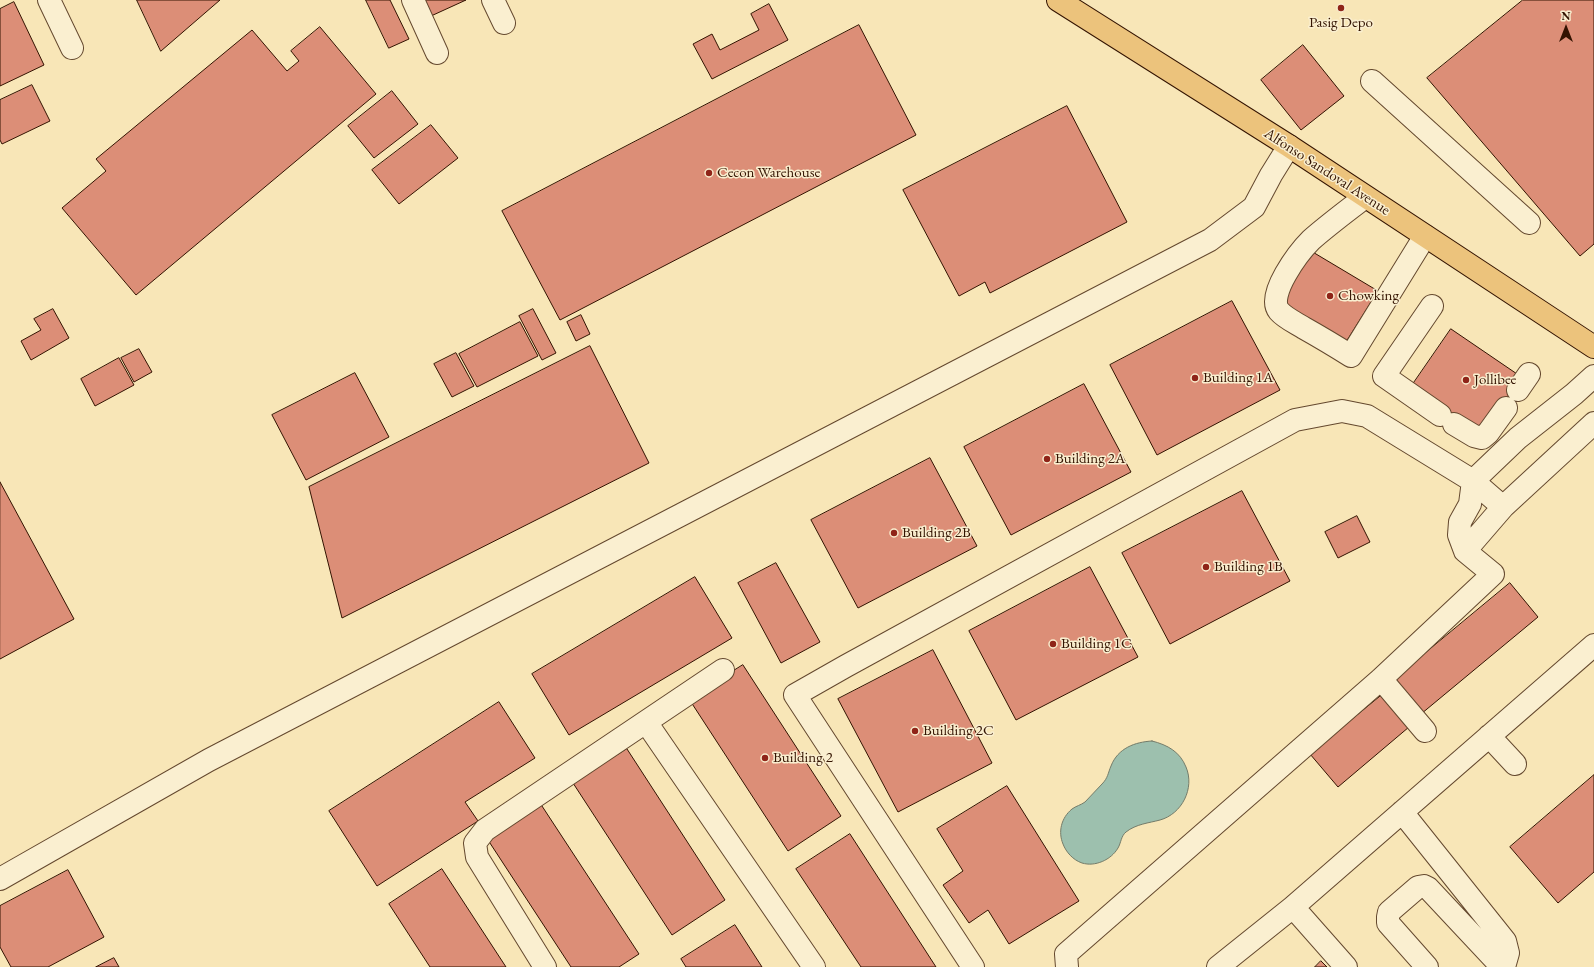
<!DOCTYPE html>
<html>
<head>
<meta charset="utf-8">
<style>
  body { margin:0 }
  #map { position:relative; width:1594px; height:967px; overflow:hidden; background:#f8e6b7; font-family:"EB Garamond",serif }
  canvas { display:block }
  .north { position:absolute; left:1546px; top:8px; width:40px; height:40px; -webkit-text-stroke:3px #faefd0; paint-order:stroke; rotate:0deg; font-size:11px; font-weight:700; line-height:16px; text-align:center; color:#331301 }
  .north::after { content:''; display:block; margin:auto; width:14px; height:18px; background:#331301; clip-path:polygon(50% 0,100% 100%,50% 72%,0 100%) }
</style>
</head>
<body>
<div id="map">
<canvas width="1594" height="967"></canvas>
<div class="north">N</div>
</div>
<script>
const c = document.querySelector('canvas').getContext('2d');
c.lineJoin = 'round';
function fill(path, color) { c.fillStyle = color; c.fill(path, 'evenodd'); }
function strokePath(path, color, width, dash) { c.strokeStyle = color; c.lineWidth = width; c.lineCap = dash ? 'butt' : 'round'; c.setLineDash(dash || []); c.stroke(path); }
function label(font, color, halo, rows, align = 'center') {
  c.font = font + ' "EB Garamond",serif'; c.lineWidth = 3; c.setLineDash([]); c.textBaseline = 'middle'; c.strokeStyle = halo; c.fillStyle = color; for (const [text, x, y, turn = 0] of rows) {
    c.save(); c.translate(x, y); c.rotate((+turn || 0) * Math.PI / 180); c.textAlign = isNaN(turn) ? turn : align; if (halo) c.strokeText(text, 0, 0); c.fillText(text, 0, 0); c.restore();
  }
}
const water = new Path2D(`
  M1152,741c16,4 28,11 34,26 9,21 -4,47 -26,53 -11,3 -24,4 -34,12 -5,4 -5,11 -8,16 -7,12 -23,19 -36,15 -9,-3 -16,-11 -19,-19 -5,-12 -2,-26 9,-35 4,-3 9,-4 13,-7 6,-6 11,-12 17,-18 6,-6 6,-11 9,-18 7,-18 24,-24 41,-25z`);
fill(water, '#9dc0ae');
strokePath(water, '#737b69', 1);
const building = new Path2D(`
  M137,0h83l-59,51z
  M366,0h24l19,39 -20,9z
  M423,0h43l-35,16z
  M1523,0h71v244l-14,12 -153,-178z
  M14,2l30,63 -44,21v-77z
  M769,4l19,36 -76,39 -19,-35 19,-10 8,16 39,-20 -8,-16z
  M859,25l57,110 -356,185 -58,-109z
  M320,27l56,67 -240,201 -74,-87 44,-37 -10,-12 156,-129 35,41 12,-10 -8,-10z
  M1303,45l41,51 -43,34 -40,-50z
  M32,85l18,36 -48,23 -2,-4v-40z
  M392,91l26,33 -44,34 -26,-32z
  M1067,106l60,116 -137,71 -5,-11 -26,14 -56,-106z
  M431,125l27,33 -59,46 -27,-34z
  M1311,251l67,40 -32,51 -65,-40z
  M1232,301l48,89 -123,65 -47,-90z
  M53,309l16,29 -38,22 -10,-19 20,-11 -7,-11z
  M533,309l23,44 -14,7 -23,-44z
  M581,315l9,19 -14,7 -9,-19z
  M520,322l18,34 -61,31 -18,-33z
  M1451,329l69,47 2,16 -13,18 -27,21 -32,-1 -14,-10 -23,-36z
  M590,346l59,117 -307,155 -33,-131z
  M139,349l13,23 -18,10 -13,-24z
  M456,353l18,33 -22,11 -18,-33z
  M119,358l15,27 -39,21 -14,-27z
  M355,373l34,64 -83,43 -34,-65z
  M1084,384l47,88 -120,63 -47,-88z
  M930,458l47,88 -119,62 -47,-88z
  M0,482l74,137 -74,40z
  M1242,491l48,90 -120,63 -48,-91z
  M1357,516l13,26 -32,16 -13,-26z
  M776,563l44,79 -39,21 -43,-80z
  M1090,567l48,90 -122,63 -47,-89z
  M695,577l37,61 -163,97 -37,-61z
  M1510,583l28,34 -117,97 -28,-34z
  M933,650l59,113 -94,49 -60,-113z
  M743,665l98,151 -53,35 -99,-152z
  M1382,695l27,32 -71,60 -28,-33z
  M499,702l36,56 -70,44 13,19 -101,65 -48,-75z
  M627,749l98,151 -53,35 -99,-152z
  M1594,775v97l-36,31 -48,-56z
  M1007,786l72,115 -70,43 -21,-34 -19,13 -26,-38 20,-14 -26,-42z
  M540,803l99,151 -20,13h-48l-85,-130z
  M850,834l86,133h-75l-65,-98z
  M442,869l64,98h-76l-41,-63z
  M68,870l36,67 -56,30h-37l-11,-20v-41z
  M735,925l27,42h-76l-5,-8z
  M114,958l5,9h-23z
  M1321,961l6,6h-12z`);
fill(building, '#dc8e77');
strokePath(building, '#331301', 1);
const minor = new Path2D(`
  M49,0l23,48
  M413,0l24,53
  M493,0l11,23
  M1372,81l157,142
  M1365,197c-18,14 -37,28 -54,43 -12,12 -45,55 -32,71 6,7 17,12 25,17 16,9 31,18 47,28l74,-120
  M1432,306l-48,70 56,39
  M1518,390l11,-16
  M1454,424l20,12 8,2 6,-5 18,-25
  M1465,551l38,-44 91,-84
  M1381,679l44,52
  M646,722l168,245
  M1489,736l26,28
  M1402,812l103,129 3,12 -4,14
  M0,879l209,-119 1001,-520 44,-33 17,-32 18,-29
  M1293,907l53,60
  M545,967l-68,-110 -2,-14 10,-13 238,-160
  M973,967l-178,-272 51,-29 449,-246 47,-9 25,5 106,65 30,26
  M1067,967l-1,-13 315,-275 112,-105 -28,-23 -6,-16 1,-13 10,-18 3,-23 45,-43 56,-44 20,-18
  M1218,967l75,-60 301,-262
  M1427,967l-39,-44v-6l1,-5 29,-25 6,-1 4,2 74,79`);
const major = new Path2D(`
  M1058,0l231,146 305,201`);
strokePath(minor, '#64482e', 24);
strokePath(major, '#331301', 24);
strokePath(minor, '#faefd0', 22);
strokePath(major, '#ecc37c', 22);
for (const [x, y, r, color] of [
  [1341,8,4,"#8f2418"],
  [709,173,4,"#8f2418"],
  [1330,296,4,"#8f2418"],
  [1195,378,4,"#8f2418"],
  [1466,380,4,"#8f2418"],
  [1047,459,4,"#8f2418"],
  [894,533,4,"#8f2418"],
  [1206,567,4,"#8f2418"],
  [1053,644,4,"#8f2418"],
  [915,731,4,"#8f2418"],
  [765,758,4,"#8f2418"]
]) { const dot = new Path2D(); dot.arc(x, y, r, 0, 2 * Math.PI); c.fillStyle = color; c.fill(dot); strokePath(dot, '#faefd0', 1.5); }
label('15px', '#331301', '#faefd0', [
  ["Pasig Depo",1341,23,"center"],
  ["Cecon Warehouse",717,173],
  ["Chowking",1338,296],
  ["Building 1A",1203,378],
  ["Jollibee",1474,380],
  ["Building 2A",1055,459],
  ["Building 2B",902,533],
  ["Building 1B",1214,567],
  ["Building 1C",1061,644],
  ["Building 2C",923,731],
  ["Building 2",773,758]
], 'left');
label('15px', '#331301', '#faefd0', [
  ["Alfonso Sandoval Avenue",1327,172,33]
]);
</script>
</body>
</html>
